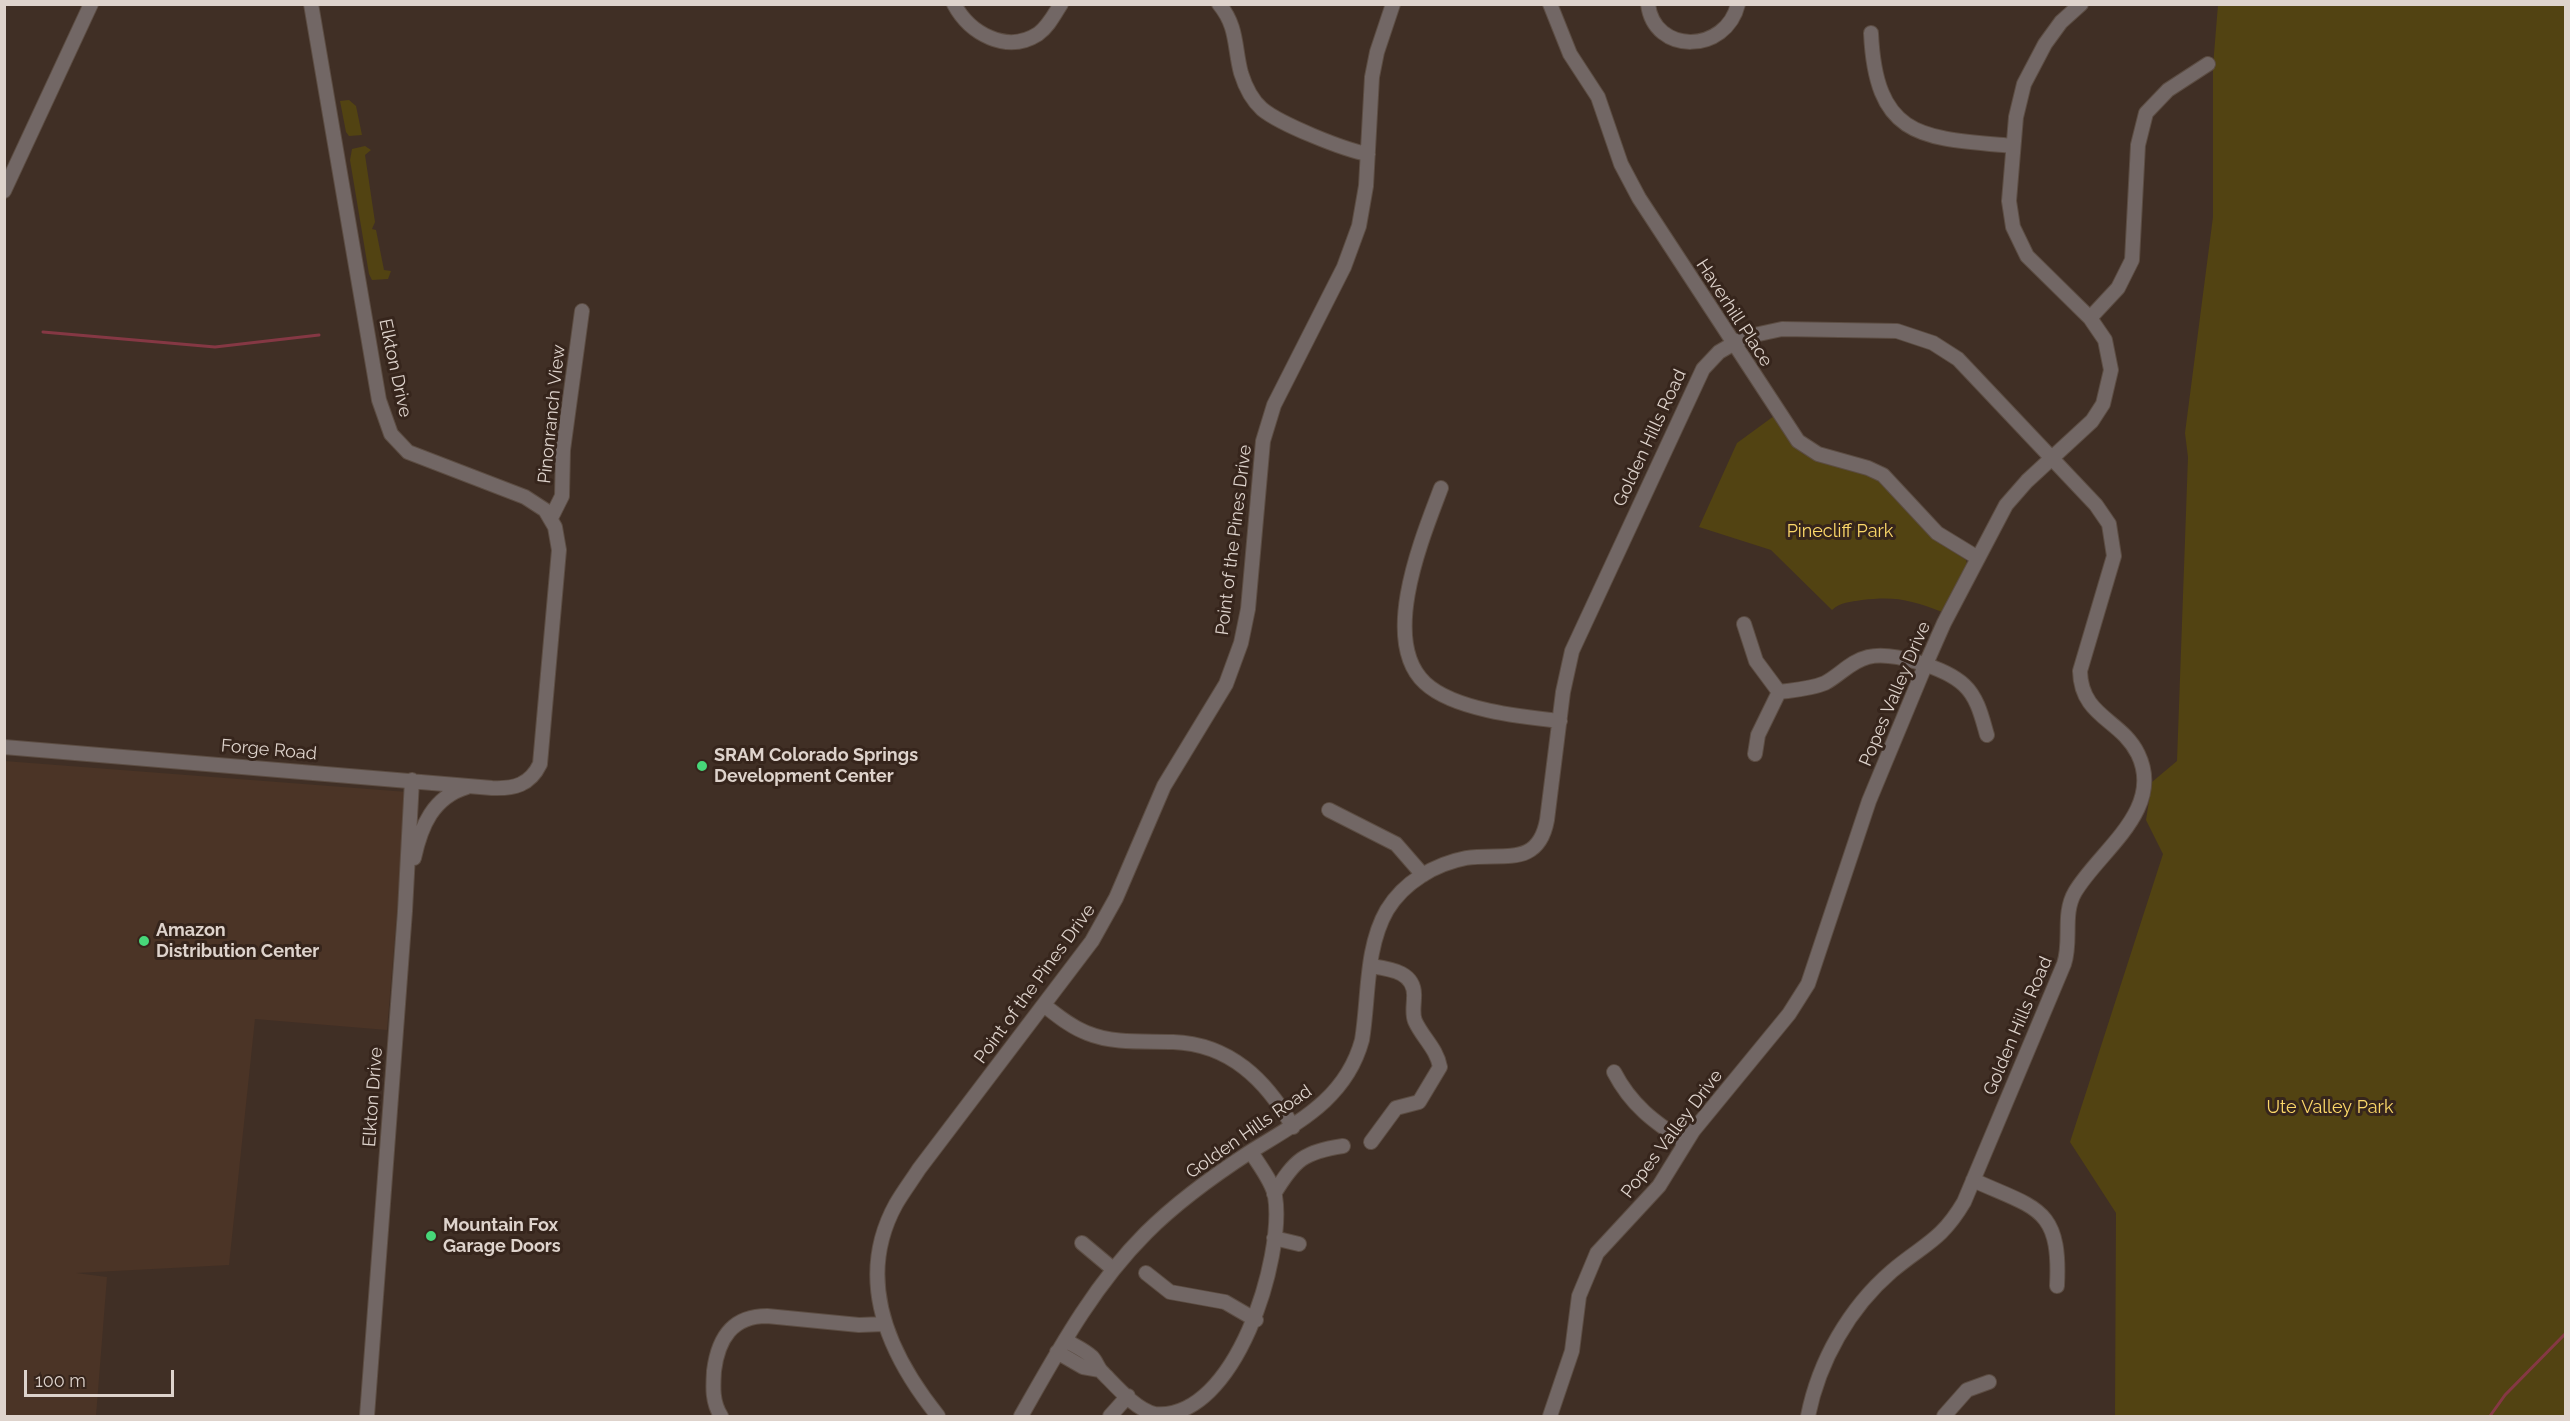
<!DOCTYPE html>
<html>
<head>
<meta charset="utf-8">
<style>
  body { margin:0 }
  #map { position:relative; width:2570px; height:1421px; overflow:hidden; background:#402f25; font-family:Raleway,sans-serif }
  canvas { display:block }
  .frame { position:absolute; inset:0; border:6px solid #ded3cc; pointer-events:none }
  .scale { position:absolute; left:24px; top:1370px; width:150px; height:27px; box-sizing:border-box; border:3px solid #ded3cc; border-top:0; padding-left:8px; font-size:18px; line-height:21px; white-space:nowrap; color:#ded3cc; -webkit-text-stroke:4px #36251c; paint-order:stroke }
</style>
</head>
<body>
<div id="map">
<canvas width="2570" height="1421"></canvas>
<div class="frame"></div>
<div class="scale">100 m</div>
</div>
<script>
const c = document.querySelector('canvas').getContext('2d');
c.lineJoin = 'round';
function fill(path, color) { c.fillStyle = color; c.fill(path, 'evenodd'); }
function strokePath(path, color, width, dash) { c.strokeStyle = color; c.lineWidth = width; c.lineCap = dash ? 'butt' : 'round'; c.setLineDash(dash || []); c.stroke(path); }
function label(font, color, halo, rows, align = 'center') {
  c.font = font + ' Raleway,sans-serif'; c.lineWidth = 6; c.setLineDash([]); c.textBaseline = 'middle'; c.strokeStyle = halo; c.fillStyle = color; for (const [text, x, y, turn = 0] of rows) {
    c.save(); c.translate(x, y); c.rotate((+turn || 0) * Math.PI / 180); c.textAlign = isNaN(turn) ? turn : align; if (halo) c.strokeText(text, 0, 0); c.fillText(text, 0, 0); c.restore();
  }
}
fill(new Path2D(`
  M4,761l403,31 -20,238 -132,-11 -26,246 -153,8 31,4 -11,139h-91z`), '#4b3426');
fill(new Path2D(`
  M2218,5h347v1411h-450l1,-203 -46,-71 93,-288 -17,-34 6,-38 25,-21 11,-304 -3,-24 28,-216v-151z
  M349,100l7,6 6,29 -13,1 -3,-4 -6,-31z
  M365,146l6,4 -6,5 10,67 -3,7 4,1 8,40 7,1 -3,8 -16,1 -3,-6 -19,-114 2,-11z
  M1774,416l16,25 13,13 75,25 59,62 29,19 1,4 -25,48c-31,-12 -46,-16 -80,-12 -12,2 -21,2 -30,10l-61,-60 -72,-23 38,-84z`), '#524312');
strokePath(new Path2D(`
  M43,332l172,15 104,-12
  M2490,1416l15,-21 61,-62`), '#853844', 3);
const minor = new Path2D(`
  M954,4c16,30 53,50 84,30 10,-7 16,-19 23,-30
  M1219,4c19,23 15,43 22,69 4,13 11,27 21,36 18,15 82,41 106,45
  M1550,4l20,50 28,43 23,67 18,34 159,243 20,13 50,14 15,7 54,58 41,25
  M1648,4c6,51 78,50 90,0
  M1871,33c5,107 52,105 142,113
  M4,191l87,-187
  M2090,318l28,-30 14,-28 6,-115 8,-32 22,-23 40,-26
  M1441,488c-18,48 -62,152 -16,195 29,27 97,34 135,38
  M551,518l11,-22 1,-46 19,-139
  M1744,624l12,37 23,31
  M4,747l488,41c22,1 38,-3 48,-24l19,-214 -4,-23 -10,-17 -20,-13 -117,-45 -17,-18 -12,-34 -68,-396
  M1755,754l3,-19 21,-43c15,-2 32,-3 46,-9 15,-8 26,-22 43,-26 24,-6 78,11 96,28 14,13 18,33 23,50
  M1329,810l67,34 27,31
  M414,858c7,-32 19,-61 53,-71
  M1371,966c20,3 45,6 43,32 0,7 -2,16 1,23 7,16 22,28 25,46l-21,35 -23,6 -25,34
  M1045,1006c13,10 26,21 42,27 27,11 57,8 86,9 57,2 93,38 120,85
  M1614,1072c17,33 40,50 71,70
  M1973,1180c64,29 88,27 84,106
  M1274,1194c21,-35 30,-42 69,-48
  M1274,1238l25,6
  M1082,1243l31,26
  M1146,1273l24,19 55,10 31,18
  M1065,1340c8,5 20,10 27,17 4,4 6,11 10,15 13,13 34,38 53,42 81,7 130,-159 120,-218 -3,-15 -16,-31 -24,-44
  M1057,1352l26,15 17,3
  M367,1416l38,-505 7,-131
  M721,1416c-9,-14 -8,-29 -7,-45 4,-32 18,-55 53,-55l92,9 25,-1
  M938,1416c-49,-61 -84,-136 -42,-212 7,-12 16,-24 23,-35l173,-228 24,-43 48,-112 62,-102 15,-41 7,-34 15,-168 11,-36 70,-138 15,-41 7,-40 6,-109 5,-25 16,-48
  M1021,1416c37,-65 72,-130 125,-183 31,-31 67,-57 104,-81 48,-30 96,-53 112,-112 7,-42 3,-92 25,-130 17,-28 48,-46 79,-52 35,-6 72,11 81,-38l16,-128 9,-41 131,-282 16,-17 26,-15 37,-8 115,2 36,12 25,16 138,146 13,19 5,32 -34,115c1,46 41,48 58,83 27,56 -39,97 -63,138 -13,22 -3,49 -11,72l-100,238c-23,39 -40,42 -72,69 -43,37 -73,90 -84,145
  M1110,1416l18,-20
  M1550,1416l22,-65 7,-55 18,-43 62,-67 34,-55 96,-117 19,-30 61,-183 56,-135 19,-43 62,-118 21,-24 65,-60 11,-17 8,-34 -6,-30 -15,-22 -63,-62 -14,-29 -4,-26 7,-84 8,-33 21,-40 16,-22 20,-18
  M1944,1416l23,-26 22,-8`);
strokePath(minor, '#5c4d43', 16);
strokePath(minor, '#726765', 14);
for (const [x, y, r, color] of [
  [702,766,6,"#47d779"],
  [144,941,6,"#47d779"],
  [431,1236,6,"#47d779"]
]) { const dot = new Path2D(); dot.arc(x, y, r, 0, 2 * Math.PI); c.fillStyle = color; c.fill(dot); strokePath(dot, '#36251c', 2); }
label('18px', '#ded3cc', '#36251c', [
  ["Haverhill Place",1734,313,57],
  ["Elkton Drive",395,368,78],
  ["Pinonranch View",552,414,-84],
  ["Golden Hills Road",1650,438,-65],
  ["Point of the Pines Drive",1234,540,-83],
  ["Popes Valley Drive",1895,694,-67],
  ["Forge Road",269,750,5],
  ["Point of the Pines Drive",1035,984,-54],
  ["Golden Hills Road",2018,1026,-67],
  ["Elkton Drive",373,1097,-86],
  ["Golden Hills Road",1249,1132,-35],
  ["Popes Valley Drive",1672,1134,-53]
]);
label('18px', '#fcd869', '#36251c', [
  ["Pinecliff Park",1840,532],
  ["Ute Valley Park",2330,1108]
]);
label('bold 18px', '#ded3cc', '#36251c', [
  ["SRAM Colorado Springs",714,756],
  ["Development Center",714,777],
  ["Amazon",156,931],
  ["Distribution Center",156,952],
  ["Mountain Fox",443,1226],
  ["Garage Doors",443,1247]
], 'left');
</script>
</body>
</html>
